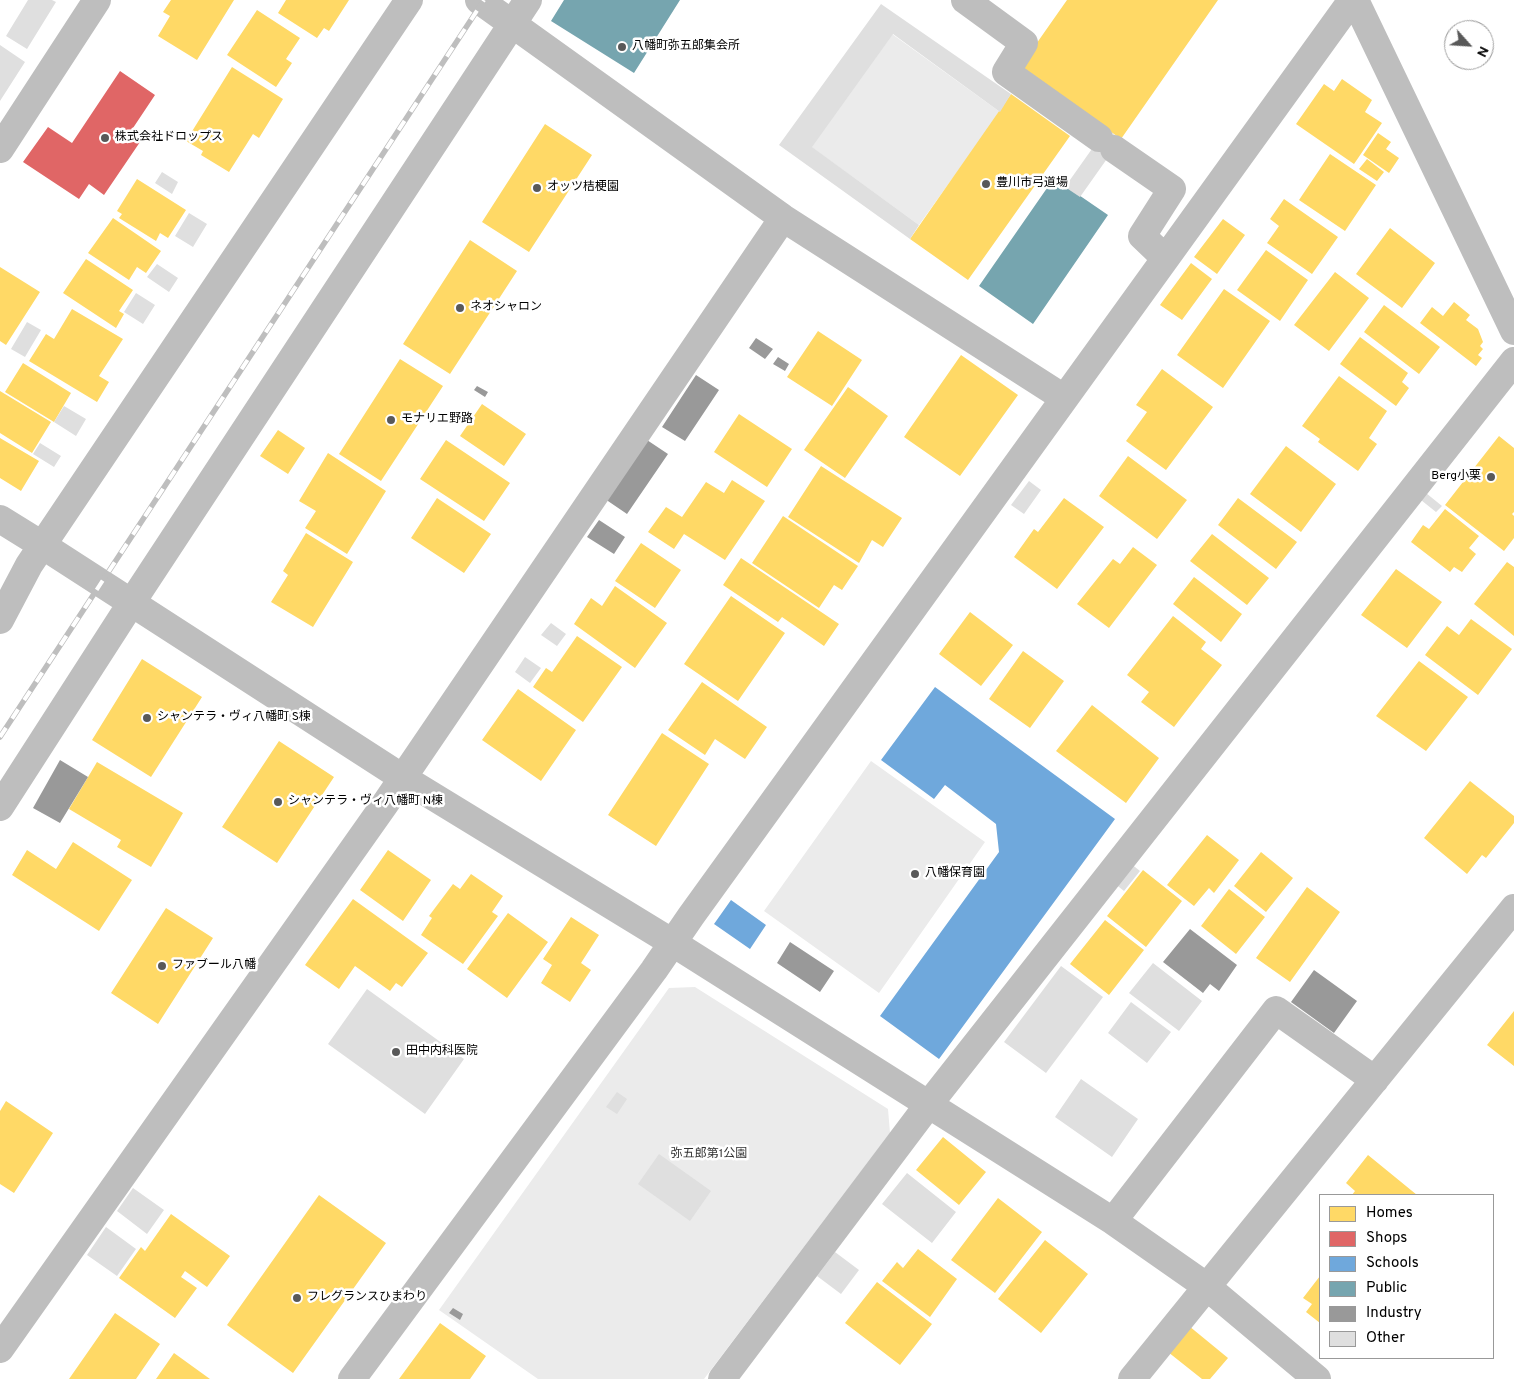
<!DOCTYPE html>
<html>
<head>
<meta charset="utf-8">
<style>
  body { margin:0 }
  #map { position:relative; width:1514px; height:1379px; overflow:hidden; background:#fff; font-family:Overpass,sans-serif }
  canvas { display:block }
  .legend { position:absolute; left:1319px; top:1194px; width:175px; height:165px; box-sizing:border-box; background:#fff; border:1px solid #999; margin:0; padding:6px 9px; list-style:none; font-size:15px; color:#000 }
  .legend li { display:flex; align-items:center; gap:10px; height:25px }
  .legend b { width:25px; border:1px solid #999 }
  .north { position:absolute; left:1444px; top:20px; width:50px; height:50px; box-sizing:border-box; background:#fff; border:1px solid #999; border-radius:50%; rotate:116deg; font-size:14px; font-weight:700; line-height:20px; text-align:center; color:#000 }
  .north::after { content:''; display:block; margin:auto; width:18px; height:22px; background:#595959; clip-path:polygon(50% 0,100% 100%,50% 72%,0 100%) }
</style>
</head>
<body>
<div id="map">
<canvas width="1514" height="1379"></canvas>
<ul class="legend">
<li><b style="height:14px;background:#ffd966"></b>Homes</li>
<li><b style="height:14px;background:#e06666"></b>Shops</li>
<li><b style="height:14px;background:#6fa8dc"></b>Schools</li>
<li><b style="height:14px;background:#76a5af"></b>Public</li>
<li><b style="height:14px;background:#999"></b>Industry</li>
<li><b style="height:14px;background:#dfdfdf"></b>Other</li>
</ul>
<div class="north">N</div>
</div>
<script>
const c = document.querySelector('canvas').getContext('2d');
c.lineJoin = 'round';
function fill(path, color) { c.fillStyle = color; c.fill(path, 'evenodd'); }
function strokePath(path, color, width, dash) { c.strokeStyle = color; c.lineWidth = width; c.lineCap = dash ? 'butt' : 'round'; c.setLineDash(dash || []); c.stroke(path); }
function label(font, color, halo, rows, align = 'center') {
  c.font = font + ' Overpass,"Noto Sans JP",sans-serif'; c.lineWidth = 5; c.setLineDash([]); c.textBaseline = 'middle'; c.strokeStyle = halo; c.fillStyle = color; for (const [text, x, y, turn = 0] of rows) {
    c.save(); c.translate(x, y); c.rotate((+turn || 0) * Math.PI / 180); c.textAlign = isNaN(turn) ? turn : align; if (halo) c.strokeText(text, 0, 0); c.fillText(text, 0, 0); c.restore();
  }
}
fill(new Path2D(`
  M892,34l108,78 -81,113 -109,-79z
  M871,761l114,81 -106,151 -115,-82z
  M695,987l193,122 2,24 -186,246h-166l-99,-69 230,-322z`), '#ebebeb');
fill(new Path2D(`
  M171,0h63l-37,60 -39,-24 12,-20 -7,-4z
  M286,0h63l-20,31 -5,-3 -7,10 -39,-25z
  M1067,0h151l-97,139 -101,-72z
  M257,10l43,28 -14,21 6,4 -16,24 -49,-32z
  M232,67l51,32 -24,39 -6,-4 -24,38 -28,-17 2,-4 -17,-10z
  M1342,79l30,21 -7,12 17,11 -28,41 -58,-40 28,-40 10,7z
  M1011,94l59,42 -102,144 -58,-41z
  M545,124l47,31 -63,97 -47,-30z
  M1378,133l13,9 -5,7 13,9 -10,15 -26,-18z
  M1330,154l46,31 -31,46 -46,-31z
  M1367,159l17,13 -7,9 -18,-12z
  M137,179l49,31 -18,28 -8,-5 -4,8 -37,-23 3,-4 -5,-3z
  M1284,199l54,38 -26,37 -45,-31 12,-17 -9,-7z
  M113,218l48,33 -15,22 -9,-6 -8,13 -41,-27z
  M1223,219l22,16 -28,39 -23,-17z
  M1390,228l45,35 -33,45 -46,-34z
  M470,240l47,31 -67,103 -47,-30z
  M1266,250l42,30 -28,41 -43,-31z
  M86,259l47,31 -14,21 5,3 -8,14 -53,-35z
  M1191,263l21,16 -30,41 -22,-15z
  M0,267l40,25 -34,53 -6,-4z
  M1335,272l34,26 -40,53 -35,-26z
  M1224,289l46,32 -47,67 -46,-33z
  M1454,302l16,13 -4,5 12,9 5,13 -3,4 3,3 -5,6 4,3 -6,8 -56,-43 12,-16 11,9z
  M1384,305l56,42 -21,27 -55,-42z
  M72,309l51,30 -24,37 10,6 -12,20 -68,-41 17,-27 8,5z
  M818,331l44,29 -30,46 -45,-29z
  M1360,337l48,36 -6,9 7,6 -13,18 -56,-42z
  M961,355l57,40 -58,81 -56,-39z
  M400,359l43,27 -62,95 -42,-27z
  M23,363l48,30 -17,29 -49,-30z
  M1162,369l51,38 -47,63 -40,-29 21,-29 -11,-7z
  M1339,376l48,35 -18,27 8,6 -19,27 -40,-29 2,-3 -18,-13z
  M848,387l40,29 -43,62 -41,-28z
  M0,391l51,31 -19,31 -32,-20z
  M482,404l44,30 -22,32 -44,-30z
  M739,414l53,35 -25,38 -53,-35z
  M278,430l27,18 -17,26 -28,-18z
  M1499,436l15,12v64l-2,2 2,2v22l-10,13 -59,-46z
  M0,438l39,23 -18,30 -21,-13z
  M446,440l64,43 -26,38 -64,-42z
  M1286,446l50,38 -35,48 -51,-38z
  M328,453l58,38 -39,63 -42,-26 11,-17 -17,-10z
  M1128,456l59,44 -30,39 -58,-43z
  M821,466l81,52 -19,29 -11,-7 -13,23 -71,-46z
  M732,480l33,21 -40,59 -41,-26 -10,15 -26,-17 18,-25 16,10 24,-35 18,11z
  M437,498l54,36 -27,39 -53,-35z
  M1064,498l40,29 -47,62 -43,-32 20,-28 4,3z
  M1238,498l59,44 -21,27 -58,-44z
  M1445,509l34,27 -10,12 7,6 -14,18 -8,-5 -4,5 -39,-30 12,-17 6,4z
  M783,516l75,50 -16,24 -8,-5 -15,23 -67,-45z
  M306,533l47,29 -40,65 -42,-25 17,-27 -5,-4z
  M1212,534l57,44 -22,27 -57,-44z
  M641,543l40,27 -26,38 -40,-27z
  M1133,547l24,18 -48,63 -32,-24 36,-45 7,5z
  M741,558l98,66 -15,22 -42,-29 -4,5 -55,-37z
  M1507,562l7,5v69l-40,-32z
  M1396,569l46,33 -35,46 -46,-33z
  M1194,577l48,37 -21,28 -48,-38z
  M615,586l52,37 -32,45 -61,-44 17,-26 11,8z
  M731,596l54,37 -47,68 -54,-37z
  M970,612l43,33 -32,41 -42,-32z
  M1173,616l33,26 -5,7 21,16 -48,62 -33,-25 8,-10 -22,-17z
  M1471,619l41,30 -34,46 -53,-40 22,-29 12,9z
  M577,636l45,31 -39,55 -50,-35 13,-19 6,4z
  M1023,651l41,30 -34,47 -41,-29z
  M142,659l60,38 -51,80 -59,-37z
  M1419,661l49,36 -42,54 -50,-35z
  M702,682l65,45 -22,32 -30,-20 -10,16 -37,-25z
  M518,689l58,41 -35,51 -59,-41z
  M1092,705l67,53 -33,45 -70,-52z
  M662,733l47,31 -53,82 -48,-31z
  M279,741l55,36 -57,86 -55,-36z
  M97,762l86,51 -32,54 -34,-20 4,-7 -52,-31z
  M1470,781l44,35v7l-28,35 -4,-3 -15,19 -43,-36z
  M1207,835l32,25 -25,33 -5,-5 -15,18 -27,-21z
  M73,842l59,38 -33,51 -87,-56 15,-25 29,19z
  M388,850l43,30 -28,41 -43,-31z
  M1261,852l32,26 -27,34 -32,-26z
  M1143,870l39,31 -36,46 -39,-31z
  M471,874l32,22 -11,16 6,4 -35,48 -42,-29 11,-17 -3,-2 24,-32 7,5z
  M1307,887l33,25 -50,70 -34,-24z
  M1229,889l36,28 -29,37 -35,-28z
  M353,899l75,54 -26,34 -6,-4 -6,8 -35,-25 -16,23 -34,-24z
  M166,908l47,30 -55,86 -47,-31z
  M508,913l40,29 -41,56 -40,-29z
  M571,917l28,18 -18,28 10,7 -21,32 -29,-19 11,-18 -9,-6z
  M1105,920l39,30 -35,45 -39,-31z
  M1514,1011v55l-27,-21z
  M6,1101l47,32 -39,60 -14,-9v-73z
  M943,1137l43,35 -27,33 -43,-35z
  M1368,1155l49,40h-65l3,-4 -9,-8z
  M319,1195l67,48 -93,130 -66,-48z
  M998,1198l44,34 -47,61 -44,-33z
  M171,1214l59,42 -23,31 -22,-16 -4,6 16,11 -22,30 -56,-40 22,-31 4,4z
  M1045,1240l43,34 -47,59 -43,-34z
  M918,1249l39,30 -27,38 -48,-36 15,-19 6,6z
  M1320,1276v47l-14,-11 6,-8 -9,-6z
  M877,1282l55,42 -32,41 -55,-42z
  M115,1313l45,31 -24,35h-67z
  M440,1323l46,33 -16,23h-71z
  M1189,1326l39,32 -18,21h-8l-34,-27z
  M174,1353l36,26h-54z`), '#ffd966');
fill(new Path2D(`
  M120,71l35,24 -26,39 11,8 -36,53 -15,-11 -10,15 -56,-37 25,-35 24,16z`), '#e06666');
fill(new Path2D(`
  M935,687l180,132 -176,240 -59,-43 119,-164 -3,-28 -51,-39 -11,14 -53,-39z
  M731,900l35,25 -16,24 -36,-25z`), '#6fa8dc');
fill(new Path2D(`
  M564,0h116l-46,73 -83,-52z
  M1054,178l54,37 -75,109 -54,-38z`), '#76a5af');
fill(new Path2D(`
  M756,338l17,11 -8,10 -16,-11z
  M778,357l11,7 -4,7 -12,-7z
  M696,375l23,15 -34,51 -23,-14z
  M477,386l11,6 -3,5 -11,-7z
  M647,440l21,14 -41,60 -22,-15z
  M599,520l26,17 -11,17 -27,-17z
  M60,760l28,17 -28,46 -27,-15z
  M1190,929l47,36 -18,26 -9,-7 -7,9 -40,-31z
  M790,942l44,29 -14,21 -43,-29z
  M1314,970l43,31 -23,32 -43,-31z
  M453,1308l10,6 -3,6 -11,-7z`), '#999');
fill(new Path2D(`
  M28,0h24l4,2 -29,47 -21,-13z
  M881,4l130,90 -11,18 -107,-78 -81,113 107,78 -9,14 -131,-94z
  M0,45l25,17 -25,39z
  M1106,129l15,10 -41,58 -15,-10z
  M162,172l16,10 -6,12 -17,-11z
  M189,213l18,11 -14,23 -18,-11z
  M157,264l21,14 -9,14 -22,-15z
  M136,293l19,12 -12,19 -19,-12z
  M27,322l14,8 -16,27 -14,-8z
  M64,406l22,13 -10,17 -22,-14z
  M40,443l21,13 -7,11 -21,-13z
  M1029,481l12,9 -17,24 -13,-9z
  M1426,493l16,13 -6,6 -15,-12z
  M551,623l15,11 -9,12 -16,-11z
  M525,657l16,11 -11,15 -15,-11z
  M1130,863l10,8 -16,20 -10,-8z
  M1153,963l49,38 -23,30 -50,-38z
  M1061,966l42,31 -57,76 -42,-31z
  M367,989l97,70 -39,55 -97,-70z
  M1131,1002l40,30 -24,31 -39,-30z
  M1081,1079l57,40 -26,38 -57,-40z
  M617,1092l10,7 -10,15 -11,-7z
  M659,1154l52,37 -21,30 -52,-37z
  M907,1173l49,39 -24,31 -50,-39z
  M133,1188l31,22 -17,24 -30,-23z
  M106,1227l30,22 -19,27 -30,-21z
  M835,1252l24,18 -18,24 -24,-18z`), '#dfdfdf');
strokePath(new Path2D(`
  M479,0l304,218 281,180
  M965,0l59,43 -18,29 93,66
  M1355,0l159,331
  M0,149l97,-149
  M1114,149l58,40 -30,47 23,22
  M0,519l42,26 361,233 270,165 440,278 93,65 111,93
  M0,620l29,-55 380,-565
  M0,807l132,-205 396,-602
  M1113,1221l163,-211 99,70
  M0,1349l385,-545 398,-586
  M352,1379l302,-409 37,-54 661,-916
  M722,1379l207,-275 585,-743
  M1132,1379l382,-471`), '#bebebe', 28);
const rail = new Path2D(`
  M0,737l484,-737`);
strokePath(rail, '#bebebe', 5.5);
strokePath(rail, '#fff', 4, [11]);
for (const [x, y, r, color] of [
  [622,47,5,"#595959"],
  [105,138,5,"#595959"],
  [986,184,5,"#595959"],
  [537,188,5,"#595959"],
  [460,308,5,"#595959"],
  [391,420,5,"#595959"],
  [1491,477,5,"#595959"],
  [147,718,5,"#595959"],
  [278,802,5,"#595959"],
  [915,874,5,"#595959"],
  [162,966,5,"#595959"],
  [396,1052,5,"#595959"],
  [297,1298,5,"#595959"]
]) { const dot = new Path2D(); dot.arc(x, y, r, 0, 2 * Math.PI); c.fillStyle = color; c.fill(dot); strokePath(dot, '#fff', 2); }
label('12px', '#000', '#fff', [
  ["八幡町弥五郎集会所",632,47],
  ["株式会社ドロップス",115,138],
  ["豊川市弓道場",996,184],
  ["オッツ桔梗園",547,188],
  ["ネオシャロン",470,308],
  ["モナリエ野路",401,420],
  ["Berg小栗",1481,477,"right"],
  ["シャンテラ・ヴィ八幡町 S棟",157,718],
  ["シャンテラ・ヴィ八幡町 N棟",288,802],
  ["八幡保育園",925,874],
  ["ファブール八幡",172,966],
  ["田中内科医院",406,1052],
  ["フレグランスひまわり",307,1298]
], 'left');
label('12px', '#323232', '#fff', [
  ["弥五郎第1公園",709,1155]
]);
</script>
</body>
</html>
